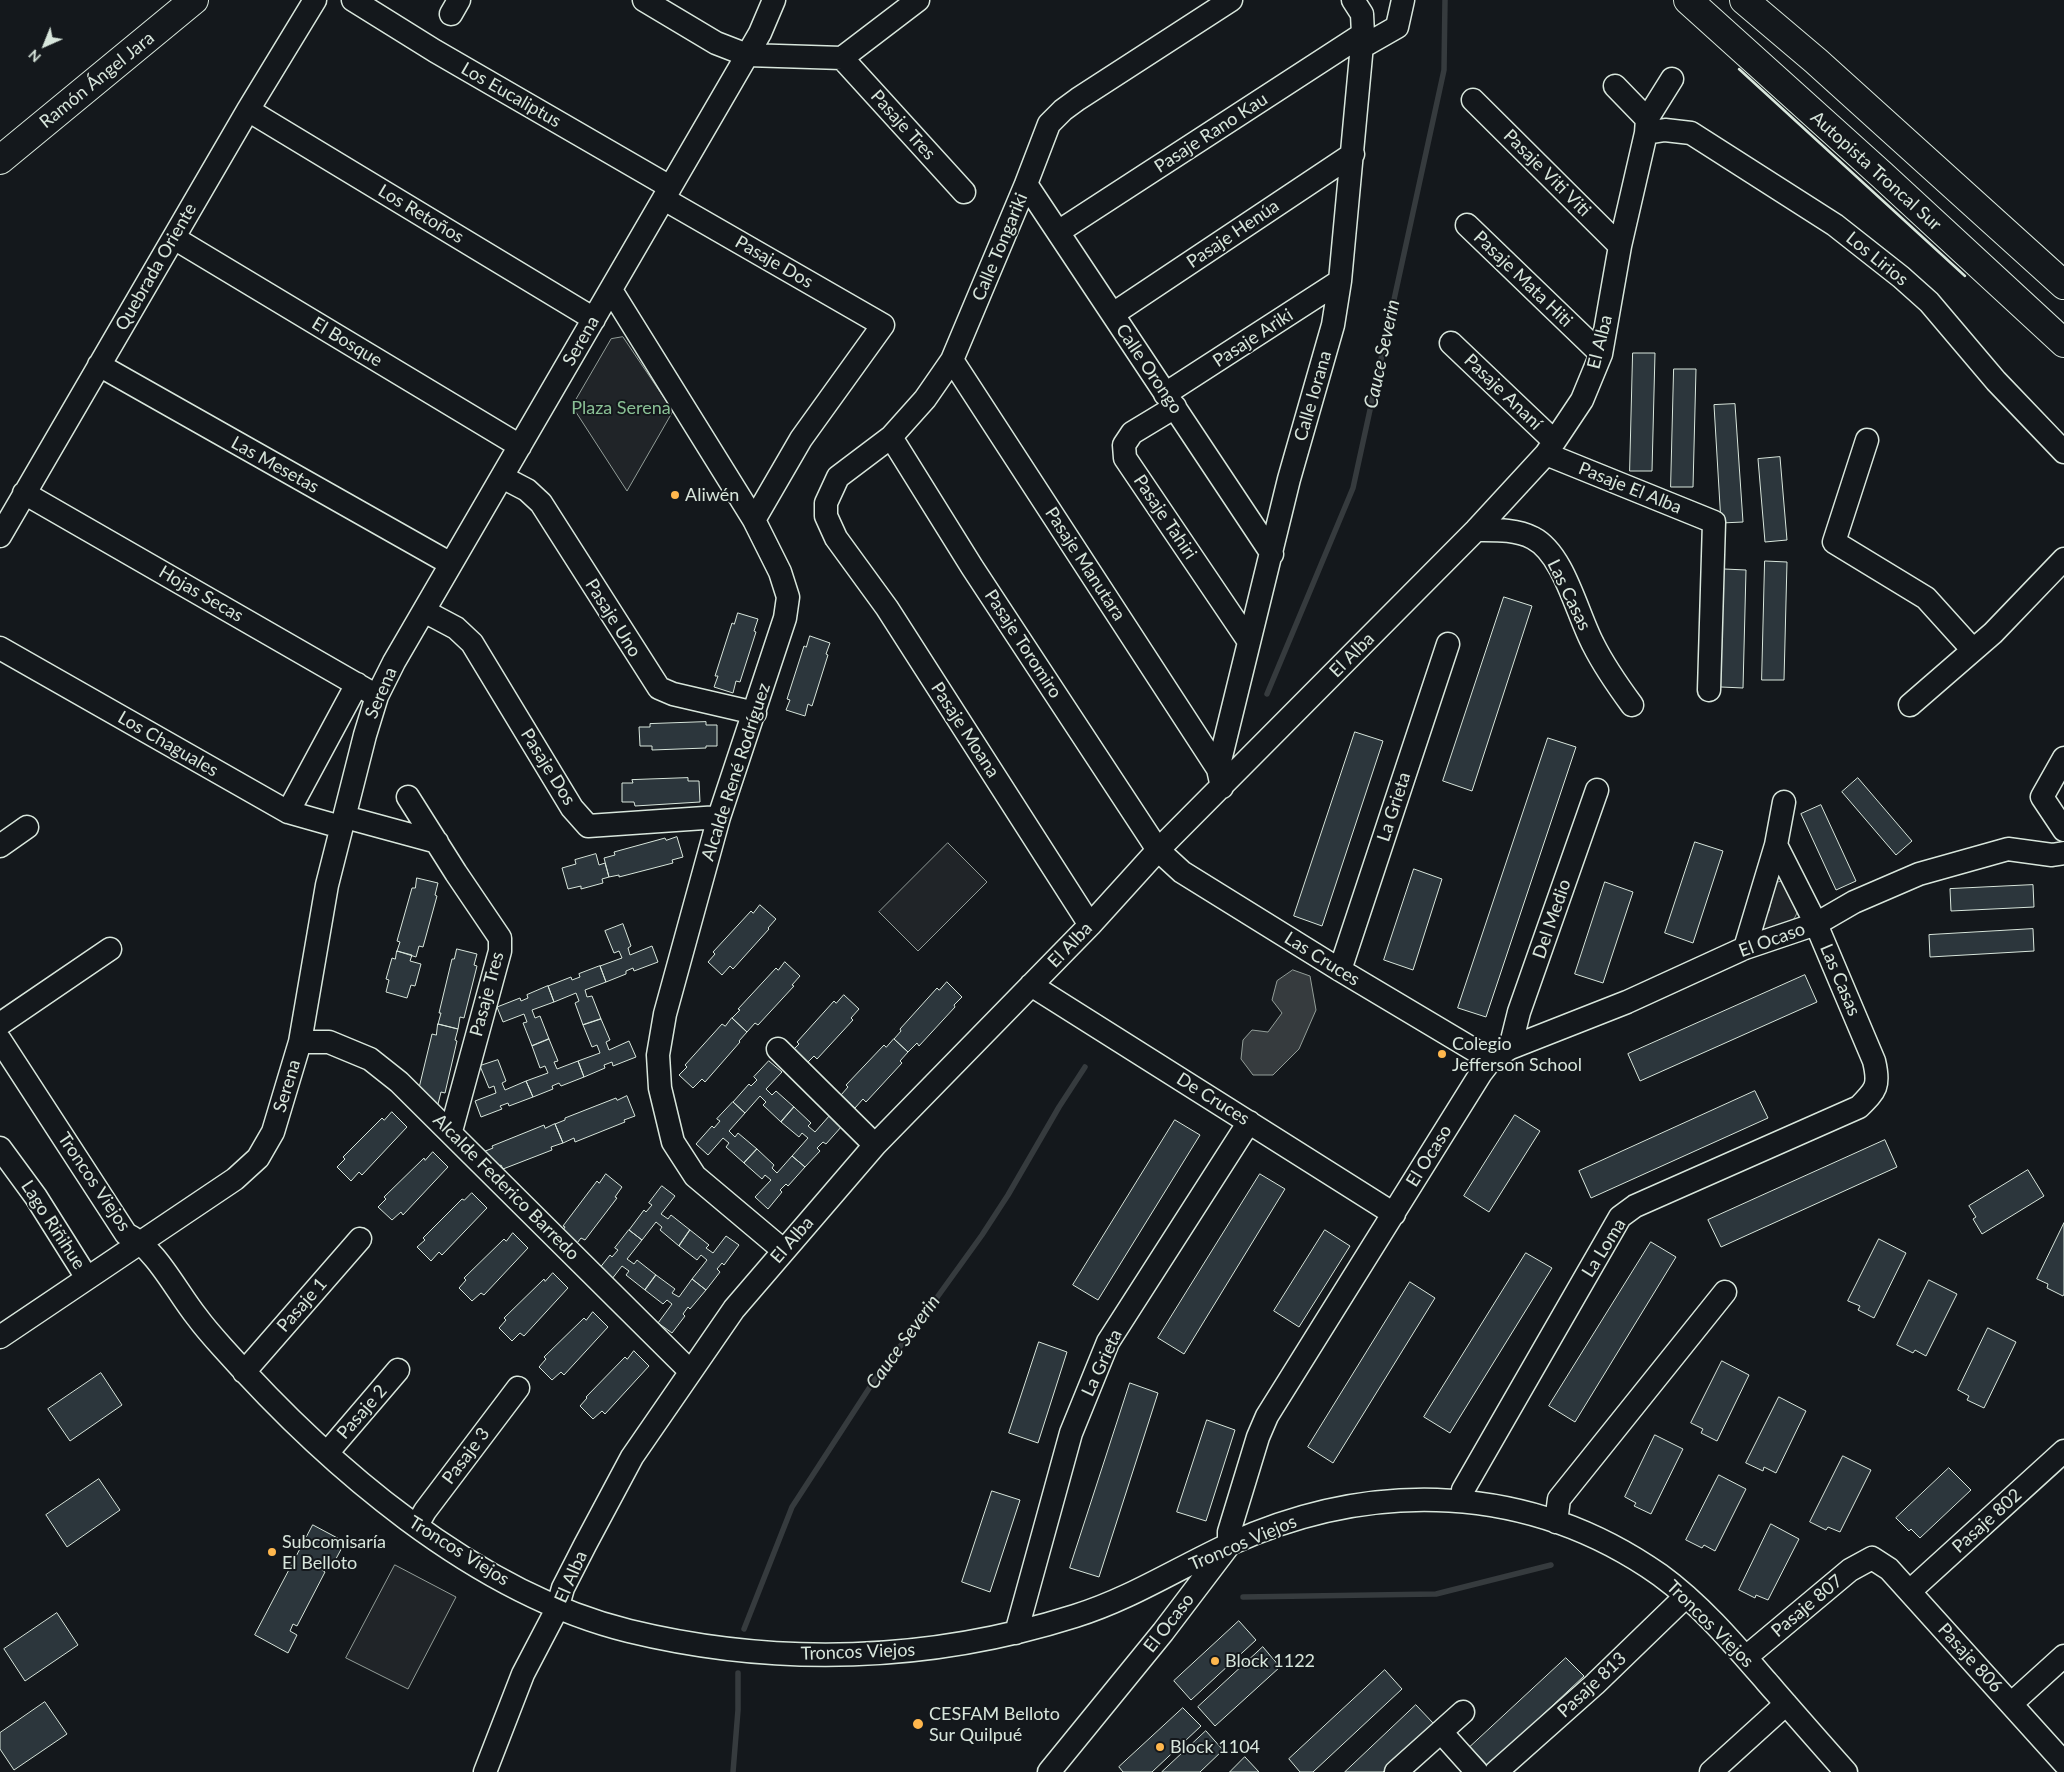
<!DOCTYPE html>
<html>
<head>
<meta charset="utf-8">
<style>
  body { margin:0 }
  #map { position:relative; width:2064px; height:1772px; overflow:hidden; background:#14181c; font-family:Lato,sans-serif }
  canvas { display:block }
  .north { position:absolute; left:20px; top:20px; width:50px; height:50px; -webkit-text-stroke:4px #14181c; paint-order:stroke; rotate:224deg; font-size:14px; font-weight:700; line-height:20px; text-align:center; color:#d8e6dc }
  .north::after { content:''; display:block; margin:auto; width:18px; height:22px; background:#d8e6dc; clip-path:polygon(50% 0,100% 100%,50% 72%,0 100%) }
</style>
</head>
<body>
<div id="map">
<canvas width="2064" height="1772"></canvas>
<div class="north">N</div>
</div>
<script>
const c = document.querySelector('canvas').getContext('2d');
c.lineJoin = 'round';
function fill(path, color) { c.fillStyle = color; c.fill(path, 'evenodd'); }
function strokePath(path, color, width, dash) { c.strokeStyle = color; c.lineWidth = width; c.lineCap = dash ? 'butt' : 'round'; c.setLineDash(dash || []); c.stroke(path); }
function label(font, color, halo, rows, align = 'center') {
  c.font = font + ' Lato,sans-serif'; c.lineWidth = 4; c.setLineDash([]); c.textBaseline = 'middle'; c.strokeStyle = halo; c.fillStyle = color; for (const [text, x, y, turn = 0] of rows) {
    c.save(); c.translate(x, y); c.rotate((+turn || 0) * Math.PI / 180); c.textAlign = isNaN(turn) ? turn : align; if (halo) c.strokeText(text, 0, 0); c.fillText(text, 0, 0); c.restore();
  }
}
const green = new Path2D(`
  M623,337l50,74 -46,80 -55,-85 39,-67z
  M948,843l39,39 -69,69 -39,-39z
  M1783,881l15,30 -4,8 -32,15 -4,-7 11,-16 6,-28z
  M395,1565l61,32 -48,92 -62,-31z`);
fill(green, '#202428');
strokePath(green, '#939e99', 1);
const water = new Path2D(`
  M1293,970l17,6 6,34 -17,39 -26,26h-20l-12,-16 2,-19 9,-10 16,2 14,-19 -10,-13 5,-19z`);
fill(water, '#363b3e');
strokePath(water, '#939e99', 1);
strokePath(new Path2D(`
  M1267,694l86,-206 91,-418 1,-70
  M1243,1597l193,-3 115,-29
  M744,1629l48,-122 89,-137 34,-42 67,-93 26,-40 51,-88 26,-40
  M733,1772l5,-62v-37`), '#363b3e', 5.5);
const building = new Path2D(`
  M1633,353h22l-3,118h-22z
  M1674,369h22l-3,118h-22z
  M1735,404l8,118 -22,1 -7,-118z
  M1780,457l7,83 -22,2 -7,-83z
  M1765,561l22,1 -3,118h-22z
  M1724,569l22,1 -3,118 -22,-1z
  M1504,597l28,9 -60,185 -29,-10z
  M738,613l20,6 -4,12 2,1 -16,50 -4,-1 -3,12 -19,-6 4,-11h-3l17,-53 2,1z
  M810,636l20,7 -4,11 2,1 -16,51 -4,-2 -3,12 -19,-6 4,-10 -3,-1 17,-53 2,1z
  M706,722v3h11v21h-11v2l-54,2v-4h-12l-1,-19h11v-3z
  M1355,732l28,9 -61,185 -28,-10z
  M1548,738l28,9 -90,270 -28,-9z
  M688,778v3h11l1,21 -65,4 -1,-4h-12v-19h11l-1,-3z
  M1858,778l54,63 -16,14 -54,-63z
  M1821,805l35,76 -20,9 -35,-76z
  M677,837l6,20 -11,3 1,3 -54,14v-2l-10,2 -5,-19 11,-3 -1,-3 51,-14 1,2z
  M1695,842l28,9 -30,92 -28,-10z
  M596,854l3,11 6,-2 4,14 -7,2 1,4 -22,6v-3l-13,3 -6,-21 14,-4 -1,-4z
  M1414,869l28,10 -29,91 -29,-10z
  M417,878l21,5 -3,12 2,1 -14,51 -4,-1 -3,11 -19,-6 3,-9 -3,-1 15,-53h3z
  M1605,882l28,10 -30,91 -28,-9z
  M2033,885l1,22 -83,4 -1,-22z
  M760,905l16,14 -8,9 1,1 -36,40 -3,-3 -8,9 -14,-13 7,-8 -2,-2 38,-41 2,2z
  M623,924l8,22 -3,2 2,7 22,-9 6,16 -24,9 -1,-3 -7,3v3l-20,8 -6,-16 22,-8 -3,-7 -5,2 -9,-22z
  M2033,929l1,22 -104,6 -1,-22z
  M457,949l20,5 -3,11 3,1 -13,52 -4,-1 -2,12 -20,-5 3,-11h-2l13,-54h2z
  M397,951l15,4 -2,6 11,3 -6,22 -4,-1 -4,13 -21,-6 3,-12 -3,-1 6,-21 3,1z
  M785,962l15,14 -8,9 2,1 -36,39 -3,-2 -8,9 -15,-14 8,-8 -2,-1 38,-41 2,2z
  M600,966l6,16 -21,8 2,7 5,-1 9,23 -18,6 -8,-22 4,-2 -3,-8 -22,9 -6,-16 23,-9 1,3 8,-3 -1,-3z
  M1805,975l12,27 -177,79 -12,-27z
  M947,982l15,15 -8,8 1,2 -36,39 -2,-3 -9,9 -14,-13 7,-8 -1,-2 37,-41 2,2z
  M548,986l6,16 -22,8 3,8 5,-2 9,23 -17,7 -9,-23 4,-1 -3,-8 -21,8 -6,-15 23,-9 1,3 7,-3 -1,-3z
  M844,995l15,14 -8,9 2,2 -36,39 -3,-3 -9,9 -14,-13 8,-8 -2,-2 37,-41 2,2z
  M732,1018l15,14 -8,9 1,1 -35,40 -3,-3 -9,9 -14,-13 8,-8 -2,-2 37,-41 3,2z
  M601,1019l9,21 -4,2 3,8 20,-9 7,16 -23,9 -1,-4 -8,3 1,3 -21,9 -6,-16 22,-8 -3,-8 -5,2 -9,-22z
  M438,1024l20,5 -3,11 2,1 -12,52 -4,-1 -3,12 -19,-5 3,-11h-3l13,-54 4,1z
  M549,1039l9,22 -4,1 3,7 21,-8 6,16 -23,9 -2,-3 -7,3 1,3 -20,8 -7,-16 22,-8 -3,-7 -5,2 -8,-22z
  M894,1039l14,13 -8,9 2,2 -36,39 -3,-3 -8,9 -14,-13 7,-8 -2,-2 38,-40 2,2z
  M498,1060l8,21 -4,2 3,7 21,-9 7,16 -24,9 -1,-3 -8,3 2,3 -21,8 -6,-16 21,-8 -2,-7 -5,2 -9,-22z
  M769,1061l13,11 -16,17 6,6 4,-4 18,16 -13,15 -18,-17 3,-3 -6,-6 -15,17 -12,-11 16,-18 2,2 6,-6 -3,-3z
  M1755,1091l13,27 -177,80 -12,-27z
  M627,1096l8,20 -11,4 1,2 -50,20 -1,-4 -11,5 -8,-19 10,-4v-2l51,-20 1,2z
  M733,1102l12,11 -16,18 6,6 3,-4 19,16 -13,14 -18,-16 3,-4 -6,-5 -15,17 -12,-11 16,-18 2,2 6,-7 -3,-2z
  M794,1107l17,16 -3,3 7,6 15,-17 12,11 -16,18 -3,-2 -6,6 3,3 -15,16 -13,-11 16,-18 -6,-5 -3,4 -18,-15z
  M392,1112l15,15 -45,48 -3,-3 -8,9 -14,-14 8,-8 -2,-2 39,-39 2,2z
  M1515,1115l25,16 -51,81 -25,-16z
  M1175,1120l25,15 -102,165 -25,-15z
  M555,1124l8,19 -12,4 1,3 -49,19 -2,-4 -11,5 -7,-18 10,-4 -1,-2 52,-21 1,3z
  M1885,1140l12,27 -176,80 -13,-27z
  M757,1149l17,16 -2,3 5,5 15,-17 13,11 -17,19 -2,-2 -6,6 2,2 -14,17 -13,-12 16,-17 -6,-5 -3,4 -18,-16z
  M433,1152l15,15 -45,48 -2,-3 -9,8 -14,-13 8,-8 -2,-2 40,-39 1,2z
  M2028,1170l16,26 -62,38 -9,-15 3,-2 -7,-11z
  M606,1174l16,13 -7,10 2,1 -32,42 -4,-2 -7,9 -15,-11 6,-9 -2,-1 34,-45 2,2z
  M1260,1174l25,15 -101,165 -26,-16z
  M662,1186l13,10 -14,18 7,5 3,-4 19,15 -11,16 -19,-16 2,-3 -6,-5 -14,18 -13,-10 15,-20 2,2 6,-7 -3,-2z
  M472,1193l15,15 -45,47 -3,-3 -8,9 -14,-14 8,-7 -2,-2 39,-39 2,1z
  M2064,1223v71l-1,2 -16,-8 1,-4 -11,-5z
  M629,1230l13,10 -15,19 7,5 3,-4 19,15 -11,15 -19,-15 3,-4 -7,-5 -14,18 -13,-10 15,-19 2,2 6,-7 -3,-2z
  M690,1230l19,15 -3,3 7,5 13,-17 13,9 -15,20 -2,-2 -5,6 3,3 -14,18 -14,-11 15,-19 -6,-5 -4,5 -18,-14z
  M1325,1230l25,16 -51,81 -25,-16z
  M513,1233l15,15 -44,47 -3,-2 -9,8 -13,-13 7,-8 -2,-2 40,-39 2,2z
  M1879,1239l27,14 -32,65 -16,-8 2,-4 -12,-5z
  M1651,1242l25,15 -101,165 -26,-16z
  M1526,1253l26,15 -102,165 -26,-16z
  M553,1273l15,15 -44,48 -4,-3 -8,8 -13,-13 7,-8 -2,-2 40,-39 1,2z
  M656,1275l19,14 -3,4 7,4 13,-18 14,11 -16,19 -2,-2 -5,7 2,2 -13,17 -14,-10 14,-19 -5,-4 -4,4 -18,-14z
  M1929,1280l28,14 -31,62 -11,-6 -2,3 -16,-8z
  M1410,1282l25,16 -102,165 -25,-16z
  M593,1312l15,15 -44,48 -3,-3 -9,8 -13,-13 7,-8 -2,-2 40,-39 2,2z
  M1988,1328l28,14 -32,66 -17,-8 2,-4 -11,-6z
  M1039,1342l28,10 -29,91 -29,-10z
  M634,1351l15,15 -44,48 -3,-3 -9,8 -13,-13 7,-8 -1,-1 39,-40 2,2z
  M1722,1361l27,14 -32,66 -16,-8 2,-4 -12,-6z
  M101,1373l21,32 -52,36 -22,-32z
  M1130,1383l28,10 -59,184 -29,-9z
  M1779,1397l27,14 -30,62 -12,-6 -1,4 -17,-8z
  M1207,1420l28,10 -29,91 -29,-9z
  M1655,1435l28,14 -32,65 -17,-8 2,-3 -11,-6z
  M1843,1456l28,14 -31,62 -12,-5 -2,3 -16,-8z
  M1949,1468l22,22 -51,48 -9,-9 -2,2 -13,-13z
  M1719,1475l27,14 -31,62 -11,-6 -2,3 -16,-8z
  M99,1479l21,31 -53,37 -21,-32z
  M992,1491l28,9 -30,92 -28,-10z
  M1771,1524l28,15 -31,61 -12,-5 -1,3 -16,-8z
  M313,1525l32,17 -14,26 -6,-4 -3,6 3,2 -28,54 -4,-2 -3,7 7,4 -9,18 -33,-18z
  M57,1613l21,32 -53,36 -21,-32z
  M1239,1621l17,19 -65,60 -17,-19z
  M1263,1647l17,20 -65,59 -17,-19z
  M1566,1658l18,18 -96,90 -18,-19z
  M1385,1670l17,19 -89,83h-13l-11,-13z
  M45,1702l22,32 -53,36 -14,-21v-16z
  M1416,1705l18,19 -51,48h-38z
  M1183,1708l18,18 -49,46h-29l-4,-5z
  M1206,1731l17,19 -23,22h-38z
  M1245,1757l14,15h-29z`);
fill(building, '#2c363c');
strokePath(building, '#d8e6dc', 1);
const minor = new Path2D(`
  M353,0l82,51 235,136
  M644,0l72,43 31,12 95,3 76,-58
  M451,14l8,-14
  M1362,47l35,-20 6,-27
  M842,58l122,134
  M1473,100l147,146
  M248,110l346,209
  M1647,119l25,-40
  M1646,133l19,-3 26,3 144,92 66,52 28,25 67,79 68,71
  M1026,184l246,370
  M664,199l219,126 -82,114 -47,81
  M1467,225l134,129
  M1058,232l305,-198
  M174,238l346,208
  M611,290l143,230 26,52 8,25 -3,21 -66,199 -54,197 -7,41 2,33 13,54 22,34 88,74
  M1113,314l240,-160
  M1451,343l103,98
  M952,360l266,409
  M99,365l352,199
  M1165,394l175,-113
  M1175,407l-43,26 -8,12 1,13 123,182
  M891,437l81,130 186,283 24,22 158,98 151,90
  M1867,440l-33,102 92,56 47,52
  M1546,454l168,68 -5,168
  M502,477l25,13 14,13 118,185 14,6 82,19
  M24,493l353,203
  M1476,530c19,0 40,-1 57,8 31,16 44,76 60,106 11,22 25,42 39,61
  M0,536l248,-426 67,-110
  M424,611l32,17 16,15 100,165 16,18 131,-9
  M0,648l288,164 53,15
  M1910,705l83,-72 71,-74
  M2064,758l-22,39 22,33
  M1222,787l-4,-18 71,-290 44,-154 7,-44 23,-247 -1,-20 -9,-14
  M408,797l48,76 44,65v13l-49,180
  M288,812l69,-128
  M345,817l92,25
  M0,846l27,-19
  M1090,925l-203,-317 -51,-70 -10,-22v-13l12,-26 53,-40 34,-38 27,-39 74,-176 23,-60 14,-14 15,-11 153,-99
  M1745,948l31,-103 8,-43
  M1340,970l108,-326
  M1031,985l363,229
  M0,1024l110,-75
  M0,1040l126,194c30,14 50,57 71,83 8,11 17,21 26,31 104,117 251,245 406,283 148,36 301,31 446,-15 55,-17 103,-48 155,-72 143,-65 299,-61 430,31 40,29 74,69 106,106 27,31 53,61 80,91
  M300,1042h29l41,17 29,23 291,289
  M1510,1048l9,-36 78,-222
  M778,1049l97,96
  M0,1148l36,49 51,81
  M0,1337l235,-158 23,-21 15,-26 27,-90 27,-157 38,-150 12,-39 17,-34 366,-629 14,-33
  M244,1372l116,-133
  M327,1453l71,-83
  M1462,1501l1,-11 157,-273 15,-11 224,-99c17,-17 21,-21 15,-46l-58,-137 -40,-79
  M1556,1522l3,-23 166,-207
  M417,1525l8,-14 93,-123
  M1910,1591l154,-140
  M1016,1633l55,-200 37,-91 141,-220
  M1746,1657l104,-87 22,-12 17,11 175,194
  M2012,1703l52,-47
  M1441,1732l36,40
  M485,1772l38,-98 34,-65 6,-21 22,-43 47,-88 102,-148 141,-164 215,-220 68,-75 318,-320 70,-76 36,-54 19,-46 19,-108 26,-113 1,-14 -32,-33
  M1049,1772l114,-140 66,-87v-13l29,-95 9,-21 214,-343 10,-13 19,-12 117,-46 118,-54 71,-24 38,-22 65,-28 89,-25 44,6 12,-2
  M1396,1772l67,-60
  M1496,1772l99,-88 91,-88
  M1711,1772l75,-68`);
const major = new Path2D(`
  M0,160l194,-160`);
const highway = new Path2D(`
  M1688,0l194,175 182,168
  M1744,0l72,61 248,224`);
strokePath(minor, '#d8e6dc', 25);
strokePath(major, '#d8e6dc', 30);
strokePath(highway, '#d8e6dc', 30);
strokePath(minor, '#14181c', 22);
strokePath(major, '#14181c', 28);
strokePath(highway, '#14181c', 28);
strokePath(new Path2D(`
  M1739,69l226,207`), '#d8e6dc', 2.5);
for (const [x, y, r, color] of [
  [675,495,5,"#ffb74d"],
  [1442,1054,5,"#ffb74d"],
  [272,1552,5,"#ffb74d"],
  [1215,1661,5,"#ffb74d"],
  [918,1724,6,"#ffb74d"],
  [1160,1747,5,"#ffb74d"]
]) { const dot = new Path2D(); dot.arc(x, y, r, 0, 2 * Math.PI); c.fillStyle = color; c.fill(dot); strokePath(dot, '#14181c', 2); }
label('18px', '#d8e6dc', '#14181c', [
  ["Ramón Ángel Jara",97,80,-39],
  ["Los Eucaliptus",511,95,30],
  ["Pasaje Tres",903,125,48],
  ["Pasaje Rano Kau",1211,133,-33],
  ["Autopista Troncal Sur",1876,171,42],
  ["Pasaje Viti Viti",1547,173,45],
  ["Los Retoños",421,214,31],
  ["Pasaje Henúa",1233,234,-34],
  ["Calle Tongariki",1000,247,-67],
  ["Los Lirios",1877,259,39],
  ["Pasaje Dos",774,262,30],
  ["Quebrada Oriente",156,267,-60],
  ["Pasaje Mata Hiti",1523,279,44],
  ["Pasaje Ariki",1253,338,-33],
  ["Serena",581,341,-60],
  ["El Bosque",347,342,31],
  ["El Alba",1600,342,-76],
  ["Calle Orongo",1149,369,56],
  ["Pasaje Ananí",1503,392,44],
  ["Calle Iorana",1313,396,-74],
  ["Las Mesetas",275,465,29],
  ["Pasaje El Alba",1630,488,22],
  ["Pasaje Tahiri",1165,517,56],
  ["Pasaje Manutara",1085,564,57],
  ["Hojas Secas",201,594,30],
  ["Las Casas",1569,595,64],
  ["Pasaje Uno",613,618,58],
  ["Pasaje Toromiro",1023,644,57],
  ["El Alba",1352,655,-45],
  ["Serena",381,693,-67],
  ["Pasaje Moana",965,730,57],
  ["Los Chaguales",168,744,30],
  ["Pasaje Dos",548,767,58],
  ["Alcalde René Rodríguez",736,772,-72],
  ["La Grieta",1394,807,-72],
  ["Del Medio",1552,919,-71],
  ["El Ocaso",1772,940,-20],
  ["El Alba",1070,945,-46],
  ["Las Cruces",1322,959,32],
  ["Las Casas",1840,980,67],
  ["Pasaje Tres",487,994,-75],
  ["Serena",287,1086,-73],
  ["De Cruces",1213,1099,32],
  ["El Ocaso",1429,1156,-58],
  ["Troncos Viejos",94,1182,56],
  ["Alcalde Federico Barredo",506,1187,45],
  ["Lago Riñihue",53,1225,57],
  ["El Alba",792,1240,-49],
  ["La Loma",1604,1248,-58],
  ["Pasaje 1",302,1305,-49],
  ["La Grieta",1102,1363,-65],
  ["Pasaje 2",362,1412,-49],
  ["Pasaje 3",466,1456,-53],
  ["Pasaje 802",1987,1521,-42],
  ["Troncos Viejos",1243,1543,-23],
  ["Troncos Viejos",459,1551,32],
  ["El Alba",571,1577,-66],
  ["Pasaje 807",1807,1606,-40],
  ["El Ocaso",1169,1623,-52],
  ["Troncos Viejos",1710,1624,45],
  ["Troncos Viejos",858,1652,-2],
  ["Pasaje 806",1970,1658,48],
  ["Pasaje 813",1592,1685,-43]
]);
label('18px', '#8ac095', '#14181c', [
  ["Plaza Serena",621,408]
]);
label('18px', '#d8e6dc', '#14181c', [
  ["Aliwén",685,495],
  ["Colegio",1452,1044],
  ["Jefferson School",1452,1065],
  ["Subcomisaría",282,1542],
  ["El Belloto",282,1563],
  ["Block 1122",1225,1661],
  ["CESFAM Belloto",929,1714],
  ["Sur Quilpué",929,1735],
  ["Block 1104",1170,1747]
], 'left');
label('italic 19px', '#d8e6dc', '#14181c', [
  ["Cauce Severin",1382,354,-78],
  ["Cauce Severin",903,1342,-54]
]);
</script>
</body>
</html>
